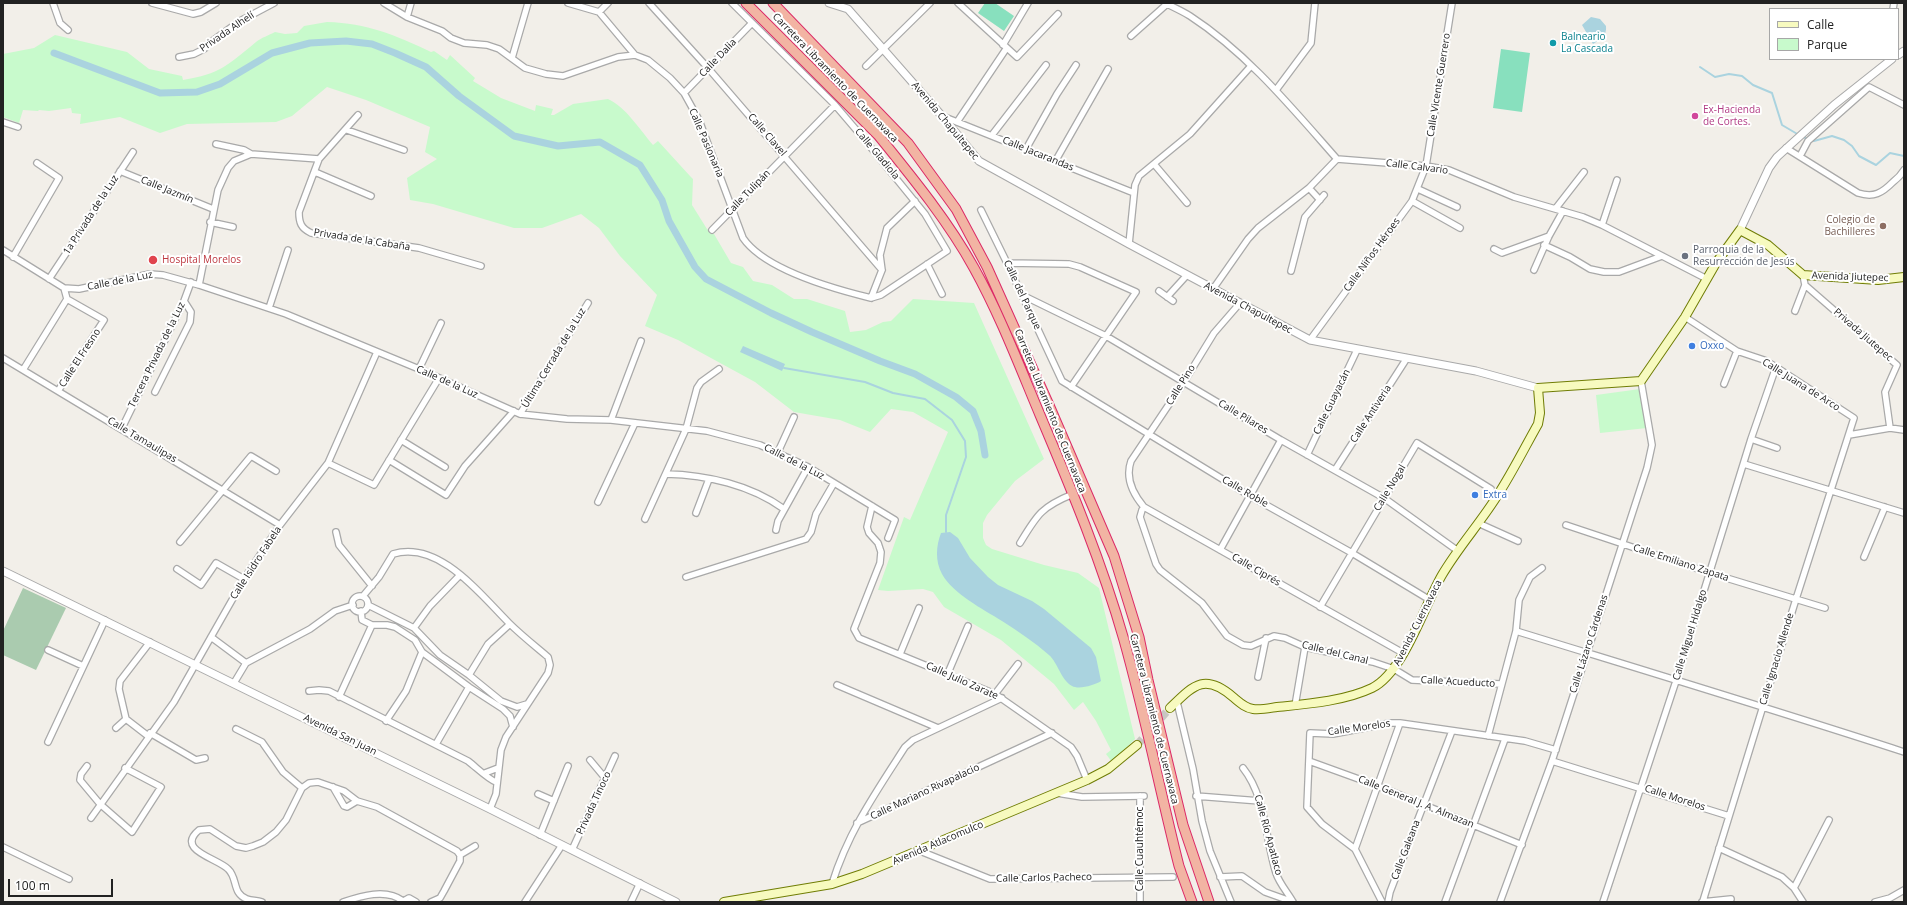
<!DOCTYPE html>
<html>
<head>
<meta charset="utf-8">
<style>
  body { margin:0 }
  #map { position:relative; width:1907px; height:905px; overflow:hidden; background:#f2efe9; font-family:"Open Sans",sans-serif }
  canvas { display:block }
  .frame { position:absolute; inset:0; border:4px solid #222; pointer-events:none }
  .legend { position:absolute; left:1769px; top:8px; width:130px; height:52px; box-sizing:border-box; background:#fff; border:1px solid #a7a7a7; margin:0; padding:5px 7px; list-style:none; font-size:12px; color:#222 }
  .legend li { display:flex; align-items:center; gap:8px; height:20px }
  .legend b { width:20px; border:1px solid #a7a7a7 }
  .scale { position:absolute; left:8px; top:879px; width:105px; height:18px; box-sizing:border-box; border:2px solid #222; border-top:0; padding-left:5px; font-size:12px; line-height:14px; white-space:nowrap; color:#222; -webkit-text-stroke:3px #fff; paint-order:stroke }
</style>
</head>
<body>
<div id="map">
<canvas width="1907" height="905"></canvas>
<div class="frame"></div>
<ul class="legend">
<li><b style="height:5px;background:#f7fabf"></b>Calle</li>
<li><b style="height:11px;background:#c8facc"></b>Parque</li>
</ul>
<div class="scale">100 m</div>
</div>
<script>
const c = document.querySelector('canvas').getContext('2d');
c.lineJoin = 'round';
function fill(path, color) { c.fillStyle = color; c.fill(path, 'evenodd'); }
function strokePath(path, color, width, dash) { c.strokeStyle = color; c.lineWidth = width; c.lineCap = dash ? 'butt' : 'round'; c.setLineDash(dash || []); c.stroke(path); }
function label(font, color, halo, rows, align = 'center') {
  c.font = font + ' "Open Sans",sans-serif'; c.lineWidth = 4; c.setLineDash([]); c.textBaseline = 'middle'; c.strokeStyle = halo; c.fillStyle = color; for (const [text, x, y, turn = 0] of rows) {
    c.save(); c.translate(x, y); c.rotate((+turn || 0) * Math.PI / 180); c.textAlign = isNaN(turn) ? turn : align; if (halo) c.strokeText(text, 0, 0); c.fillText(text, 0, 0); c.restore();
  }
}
fill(new Path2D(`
  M23,588l43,20 -30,62 -33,-15v-24z`), '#aacbaf');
fill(new Path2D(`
  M327,22c40,1 68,13 104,30l3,-1 13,9 3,-5 25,23 -2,3 28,17 34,13 1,-6 17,4 -2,6h3l19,-11 35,-5c18,8 32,31 45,46l5,-4 32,35 3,3 -1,26 15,24 7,5 17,29 12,4 10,14 19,4 22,14h13l38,12 5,21 16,-2 17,-8 8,-1 22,-22 61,4 70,156 -29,22 -28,34 -4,8v15l3,7 6,4 52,16 34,8 21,15 36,151 -23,23 -6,-8 5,-4 -15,-29 -13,-19 -9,8 -20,-26 -53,-44 -57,-33 -11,-15 -10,-3 -35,2 -10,-1 26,-73 6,3 38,-88 -35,-20 -22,-3 -21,23 -30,-12 -46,-8 -39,-30 -77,-42 -33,-14 12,-31 -37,-39 -21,-28 -18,-14 -39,14h-28l-81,-24 -23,-4 -3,-22 30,-19 -12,-7 5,-25 -64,-27 -39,-13 -35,29 -16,6 -89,2 -27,9 -40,-16 -40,7 1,-10 -9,-1 -1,-5 -22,3 -10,-1 -1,1 -15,-1 -4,13 -16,-6v-63l31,-6 21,-13 72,17 22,17 33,7 1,4c37,-6 45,-15 73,-38 5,-4 13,-7 19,-10l10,2 12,-1 7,-7z
  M1640,389l7,39 -47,5 -4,-38z`), '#c8facc');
fill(new Path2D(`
  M985,3h10l19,13 -10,15 -26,-18z
  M1501,49l29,4 -8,59 -29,-4z`), '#88e0be');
fill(new Path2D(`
  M1591,17l9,2 6,7c1,10 -5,13 -13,18l-11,-19z
  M743,346l42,18 -3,7 -42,-19z
  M950,532l8,6 12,20 18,19 10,8 34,16 12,8 47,39 5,9 5,24c-6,4 -22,9 -29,5 -11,-6 -14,-23 -23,-31 -15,-13 -31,-24 -47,-34 -19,-12 -49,-27 -60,-47 -7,-13 -6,-28 -1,-41z`), '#aad3df');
strokePath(new Path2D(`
  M1700,67l15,10 14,-3 13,2 11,9 19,8 10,32 17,10
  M1803,137l11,4 18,-5 12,4 8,6 7,10 17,9 14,-12 14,3
  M784,368l81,14 28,11 32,6 27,21 13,21 1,16 -20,58v17`), '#aad3df', 2);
strokePath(new Path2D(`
  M54,53l106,40 37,-1 23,-8 52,-31 38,-10 36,-2 26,3 23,9 31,14 33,29 55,40 44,10 42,-4 40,23 22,35 7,21 26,46 11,12 65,34 41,19 68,29 35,13 41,23 17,14 8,20 4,24`), '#aad3df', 7);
strokePath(new Path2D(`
  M1137,745l33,-37`), '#c8c6c1', 8, [8, 4]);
const minor = new Path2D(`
  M53,3l7,20 8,7
  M152,3l41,11 8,-2 15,-9
  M384,3l23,14 35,14 9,7 13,5 23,2 12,4 26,19 21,6 17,2 55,-19 17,-2 13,5 22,18 14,15 15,27 44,118c22,32 91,51 128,60
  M568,3l31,9 36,43
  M649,3l59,65 174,202
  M732,3l103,102 29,34 61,75 22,37 -66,44 -10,3
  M958,3l59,54 41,-43
  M1165,3c8,4 17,8 25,13 57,37 102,92 147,143l89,7 23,4 65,27 69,20 19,8 105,54
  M1893,9l1,-6
  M599,12l9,-9
  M407,17l4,-14
  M1131,36l36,-32
  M1003,45l25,-42
  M179,57l15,-3 10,-5 11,-10 25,-18 34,-18
  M512,58l16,-55
  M866,66l64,-63
  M1276,90l35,-47 4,-40
  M684,93l68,-70
  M358,115l-39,44 -20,53c0,11 2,16 12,21l108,15 62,18
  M942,116l192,77
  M3,122l15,5
  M957,122l49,-73
  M347,130l57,20
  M992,135l54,-70
  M216,144l28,6 7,4
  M1786,148l72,45c16,5 24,0 35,-11 4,-3 8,-7 11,-12
  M1026,149l31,-55 19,-29
  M1800,156l8,-15 61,-54 35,18
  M1056,160l52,-91
  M1154,164l33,39
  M120,171l93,38
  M315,172l56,24
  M1309,188l11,12
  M1418,189l39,18
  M1412,201l48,27
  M1556,208l28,-36
  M981,210l26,53 55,118 188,115 102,57 78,47
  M210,222l23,5
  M1602,225l15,-45
  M712,230l123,-125
  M1129,244l6,-59 4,-9 51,-42 61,-68
  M1544,245l26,12 20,12 14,3h15l43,-16
  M1494,249l8,4 47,-17
  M3,250l61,38 15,1 71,-15 13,1 36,10 87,29 133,55 101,45 47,5 44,1 96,11 53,14 48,22 87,53 -7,18
  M13,257l46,-79 -22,-15
  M1007,263l62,1 11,3 56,25 -65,95
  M927,264l15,30
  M1534,270l15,-34 14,-25
  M1291,271l14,-54 19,-22
  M1803,275l2,10 92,80 -12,27 5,36
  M49,279l84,-127
  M199,285l19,-95 10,-22 6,-7 17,-7 68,5
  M1213,289l35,-50 10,-11 51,-40 28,-29
  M1159,291l14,10
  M1022,295l84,41 175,104 103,58 74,53
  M1167,297l20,-22
  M871,298l11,-28 -2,-15 7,-27 28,-27
  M1240,303l-26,30 -30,49 -53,79c-6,17 2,33 13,46l259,146
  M269,308l19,-58
  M1795,311l10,-26
  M1685,317l52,34 27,9 12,7 78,51 -58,181 -93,302
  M1310,340l102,-139 14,-35 26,-163
  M3,358l277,167
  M419,369l22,-46
  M23,370l44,-71
  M1724,384l13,-33
  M58,391l46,-71 -37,-21 -3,-11
  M155,392l35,-70 1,-10 -7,-11
  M520,414l68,-111
  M611,420l30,-79
  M122,428l62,-127 7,-19
  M1849,435l41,-7 14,2
  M1751,439l26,9
  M401,440l44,27
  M778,452l16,-35
  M1307,455l50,-105
  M389,460l57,35 19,-29 49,-55
  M328,463l46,22 65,-107
  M1744,464l160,49
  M1335,470l72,-112
  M666,474c41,1 85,11 118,35
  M598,502l37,-79
  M872,506l-5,21 2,6 9,10 3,9 -1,11 -26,66 5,9 136,56 76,53 6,9 10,24
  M1144,507l-2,3 -2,7 16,47 4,6 42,33 25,33 16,9 8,1 23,-10 11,2 20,9 68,15 21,7 18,11 89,4
  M696,513l13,-34
  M645,519l41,-90 11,-41 4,-6 18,-13
  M1478,523l40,18
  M1566,525l144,48 115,35
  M776,530l2,-9 30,-54
  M336,532l3,13 33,41
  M180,542l71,-86 25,15
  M1020,543c17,-28 21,-36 53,-49
  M1220,550l61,-110
  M1864,557l21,-50
  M177,569l24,16 15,-22 28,16
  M686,577l120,-38 5,-7 5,-18 18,-31
  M363,596l16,-19 14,-23c46,-14 87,40 116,69 12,12 26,23 39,34l2,8 -2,8 -42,64 -5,13 -5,44 -6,15
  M352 604a8 8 0 1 1 16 0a8 8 0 1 1-16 0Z
  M368,605l46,23 26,27 29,20 32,26 16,6 10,-3
  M1320,607l97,-164 74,46
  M361,611l1,9 10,5h15l8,2 20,13 7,12 47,35 34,22 7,7 3,11
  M414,628l16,-22 30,-31
  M1516,631c130,40 259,79 388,121
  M211,637l35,26
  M48,650l35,16
  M900,654l19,-46
  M948,673l20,-47
  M469,675l19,-31 22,-20
  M1258,677l8,-39
  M234,683l12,-20 64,-34 25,-18 18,-6
  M837,685l101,43
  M309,691l10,-1 10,1 139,70c9,7 20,18 28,21
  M995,694l23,-30
  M339,697l33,-72
  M1177,702l16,67 9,52 8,30 21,51
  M1295,706l10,-59
  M386,721l20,-30 16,-39
  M116,728l10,-9
  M236,729l26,13 21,30 19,16
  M150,733l46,27 9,-2
  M148,736l-22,-17 -7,-30 1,-8 30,-39
  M1488,736l28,-105 3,-31 11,-23 12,-9
  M48,742l57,-122
  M436,744l33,-57
  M590,760l15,18
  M1309,761l69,25 144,59
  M1552,761l177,55
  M87,766l-6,8 -1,6 20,24 32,28 29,-45 -36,-19
  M1243,768c23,29 22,70 33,105 3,10 12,20 17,29
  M485,773l13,-5
  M333,787l11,19 3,1 10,-6
  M1057,793l25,4 62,-1
  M538,794l16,7
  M1196,796l64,5
  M91,818l83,-116 70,-123 36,-54 48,-62 49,-111
  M857,823l195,-90
  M540,835l28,-69
  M3,847l66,32
  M1719,848l63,29 12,11 9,14
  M1355,849l45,-126
  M572,850l43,-94
  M920,851l70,28 183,-2
  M460,855l15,-9
  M1220,877l22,-1 23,16 28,10
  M832,884c16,-52 44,-92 73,-137l8,-7 89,-42
  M1794,888l35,-68
  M262,902c-5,-2 -10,-1 -15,-3 -15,-5 -9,-21 -19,-30 -11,-11 -53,-19 -29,-39l11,-1 26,17 10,2 7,-2 10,-4 13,-10 10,-12 16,-32 7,-5 9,-1 26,9 13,10 20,6 80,44 3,4v6l-16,30 -4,7 -9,4
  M343,902c18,-6 43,-14 60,-1
  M402,902l7,-4 7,4
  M525,902l37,-57
  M631,902l9,-19
  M1140,902v-106
  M1382,902l-27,-53 -33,-25 -15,-17 3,-74 23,1 57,-11h10l125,18 31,9
  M1388,902l2,-10 62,-161
  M1445,902l60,-163
  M1500,902l52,-141 95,-293 5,-23 -11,-64
  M1603,902l73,-221 75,-242 25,-72
  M1702,902l29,-3
  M1875,902l15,-4 14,-8`);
const tertiary = new Path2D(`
  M829,3l19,6 94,107 37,45 150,83 181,96 166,31 62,17
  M1898,55l6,-4
  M1740,230l29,-62 8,-11 57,-52 58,-46
  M3,571l487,238 186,93`);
const secondary = new Path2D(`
  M1170,708c23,-22 34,-36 63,-11 6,5 12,11 20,12 8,1 17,-1 24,-2 30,-3 68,-6 95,-19 32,-16 52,-82 70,-113 17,-29 40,-54 57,-82 14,-22 26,-46 39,-69l2,-11 -2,-25 103,-7 44,-64 31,-54 24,-33 28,15 35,30 75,5 26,-3
  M724,902l108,-18 30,-10 225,-94 21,-11 29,-24`);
const trunk = new Path2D(`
  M746,3l132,132c34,42 70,86 96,133 26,47 45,97 66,147 31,73 62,148 84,225 21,75 36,151 55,226l13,36
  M773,3l135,140 48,66 31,58 62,138 65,151 25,81 9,43 35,145 26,77`);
strokePath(minor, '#a9a9a9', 8);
strokePath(tertiary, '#a9a9a9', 9);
strokePath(secondary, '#707d05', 10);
strokePath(trunk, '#dc2a67', 11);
strokePath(minor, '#fff', 5.5);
strokePath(tertiary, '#fff', 7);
strokePath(secondary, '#f7fabf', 8);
strokePath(trunk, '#f2b4a3', 9);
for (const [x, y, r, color] of [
  [1553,43,4,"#0f9aa8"],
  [1695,116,4,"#d1479c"],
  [1883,226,4,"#8d6e63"],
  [1685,256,4,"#6b7280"],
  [153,260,5,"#e0444e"],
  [1692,346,4,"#3f7fe0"],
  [1475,495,4,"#3f7fe0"]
]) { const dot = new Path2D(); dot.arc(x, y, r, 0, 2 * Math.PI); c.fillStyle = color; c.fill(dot); strokePath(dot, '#fff', 1.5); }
label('10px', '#222', '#fff', [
  ["Privada Alhelí",227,32,-34],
  ["Calle Dalia",718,58,-46],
  ["Carretera Libramiento de Cuernavaca",835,78,46],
  ["Calle Vicente Guerrero",1439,85,-81],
  ["Avenida Chapultepec",945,121,50],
  ["Calle Clavel",767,135,49],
  ["Calle Pasionaria",706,143,67],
  ["Calle Gladiola",877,154,50],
  ["Calle Jacarandas",1038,154,22],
  ["Calle Calvario",1417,167,7],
  ["Calle Jazmín",167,190,22],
  ["Calle Tulipán",748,193,-46],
  ["1a Privada de la Luz",91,215,-57],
  ["Privada de la Cabaña",362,240,9],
  ["Calle Niños Héroes",1372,255,-54],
  ["Avenida Jiutepec",1850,277,2],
  ["Calle de la Luz",120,281,-11],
  ["Calle del Parque",1022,295,65],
  ["Avenida Chapultepec",1248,308,28],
  ["Privada Jiutepec",1863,335,41],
  ["Tercera Privada de la Luz",157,355,-64],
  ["Calle El Fresno",80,358,-57],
  ["Última Cerrada de la Luz",554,358,-59],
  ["Calle de la Luz",447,382,24],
  ["Calle Pino",1181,385,-58],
  ["Calle Juana de Arco",1801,385,32],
  ["Calle Guayacán",1332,402,-64],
  ["Carretera Libramiento de Cuernavaca",1050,411,68],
  ["Calle Antiveria",1371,414,-57],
  ["Calle Pilares",1243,417,31],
  ["Calle Tamaulipas",142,440,31],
  ["Calle de la Luz",794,462,27],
  ["Calle Nogal",1390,488,-59],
  ["Calle Roble",1245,492,30],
  ["Calle Isidro Fabela",256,563,-57],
  ["Calle Emiliano Zapata",1681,563,18],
  ["Calle Ciprés",1256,570,30],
  ["Avenida Cuernavaca",1418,623,-63],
  ["Calle Miguel Hidalgo",1690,635,-73],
  ["Calle Lázaro Cárdenas",1589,644,-72],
  ["Calle del Canal",1335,653,14],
  ["Calle Ignacio Allende",1777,659,-73],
  ["Calle Julio Zarate",962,681,24],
  ["Calle Acueducto",1458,682,3],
  ["Carretera Libramiento de Cuernavaca",1154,719,76],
  ["Calle Morelos",1359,728,-8],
  ["Avenida San Juan",340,735,26],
  ["Calle Mariano Rivapalacio",925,792,-25],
  ["Calle Morelos",1675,798,18],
  ["Calle General J. A. Almazan",1416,802,22],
  ["Privada Tinoco",594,803,-65],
  ["Calle Río Apatlaco",1268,835,75],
  ["Avenida Atlacomulco",938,843,-23],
  ["Calle Cuauhtémoc",1140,849,-90],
  ["Calle Galeana",1406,850,-69],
  ["Calle Carlos Pacheco",1044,878,-1]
]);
label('10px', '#0d838f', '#fff', [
  ["Balneario",1561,37],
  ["La Cascada",1561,49]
], 'left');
label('10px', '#b23c85', '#fff', [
  ["Ex-Hacienda",1703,110],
  ["de Cortes.",1703,122]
], 'left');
label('10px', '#785e54', '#fff', [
  ["Colegio de",1875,220],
  ["Bachilleres",1875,232]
], 'right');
label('10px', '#5b616d', '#fff', [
  ["Parroquia de la",1693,250],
  ["Resurrección de Jesús",1693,262]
], 'left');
label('10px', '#be3a42', '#fff', [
  ["Hospital Morelos",162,260]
], 'left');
label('10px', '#366cbe', '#fff', [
  ["Oxxo",1700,346],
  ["Extra",1483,495]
], 'left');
</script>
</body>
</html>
